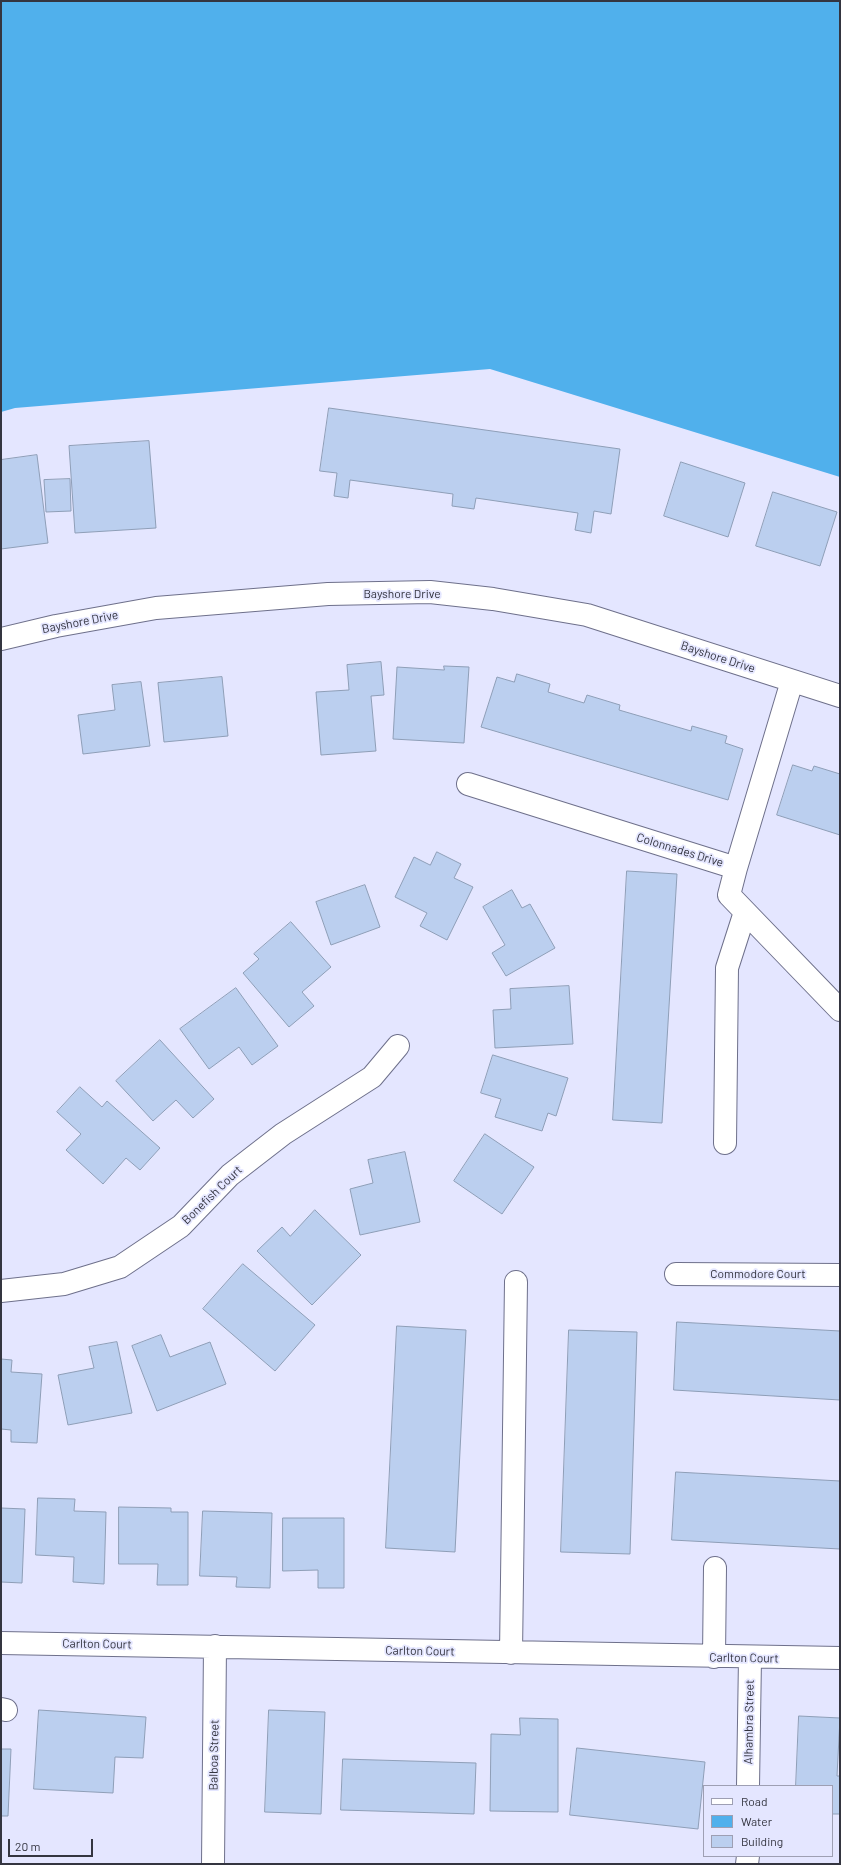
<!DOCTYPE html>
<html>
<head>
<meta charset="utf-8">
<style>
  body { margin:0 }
  #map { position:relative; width:841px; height:1865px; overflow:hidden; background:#e4e6ff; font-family:Barlow,sans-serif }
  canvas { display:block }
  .frame { position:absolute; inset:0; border:2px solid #343540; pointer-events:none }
  .legend { position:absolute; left:703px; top:1785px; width:130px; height:72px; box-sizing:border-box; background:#e4e6ff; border:1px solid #9e9fb3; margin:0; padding:5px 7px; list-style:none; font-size:12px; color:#343540 }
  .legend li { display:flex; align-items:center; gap:8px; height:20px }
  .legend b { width:20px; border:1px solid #9e9fb3 }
  .scale { position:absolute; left:8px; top:1839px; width:85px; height:18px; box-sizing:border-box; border:2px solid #343540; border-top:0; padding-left:5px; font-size:12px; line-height:14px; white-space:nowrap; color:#343540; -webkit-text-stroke:3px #e4e6ff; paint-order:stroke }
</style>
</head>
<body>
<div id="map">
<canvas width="841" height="1865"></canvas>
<div class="frame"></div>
<ul class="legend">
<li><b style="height:5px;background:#fff"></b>Road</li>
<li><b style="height:11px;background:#50b0ec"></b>Water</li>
<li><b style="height:11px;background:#bbcfef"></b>Building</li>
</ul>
<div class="scale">20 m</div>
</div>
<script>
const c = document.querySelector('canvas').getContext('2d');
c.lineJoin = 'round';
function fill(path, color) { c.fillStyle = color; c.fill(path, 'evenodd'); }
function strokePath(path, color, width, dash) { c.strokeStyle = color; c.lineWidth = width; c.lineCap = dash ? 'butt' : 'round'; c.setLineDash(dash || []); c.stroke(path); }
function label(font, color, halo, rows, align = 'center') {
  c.font = font + ' Barlow,sans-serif'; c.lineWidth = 3.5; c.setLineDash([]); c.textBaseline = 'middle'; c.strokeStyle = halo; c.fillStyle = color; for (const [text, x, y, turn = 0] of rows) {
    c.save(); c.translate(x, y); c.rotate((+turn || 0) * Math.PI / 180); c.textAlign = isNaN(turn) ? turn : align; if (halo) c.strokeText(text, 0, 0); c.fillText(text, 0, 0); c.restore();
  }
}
fill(new Path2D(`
  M1,1h839v476l-350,-108 -475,39 -14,4z`), '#50b0ec');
const building = new Path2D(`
  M329,408l291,41 -9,65 -17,-3 -3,22 -16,-3 3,-17 -102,-15 -2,11 -22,-3 1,-12 -103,-14 -2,18 -14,-2 3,-23 -17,-2z
  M149,441l7,87 -81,5 -6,-87z
  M37,455l11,88 -47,6v-89z
  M681,462l64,21 -17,54 -64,-21z
  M70,479l1,32 -25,1 -2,-32z
  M773,492l64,20 -17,54 -64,-20z
  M381,662l3,33 -13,1 5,55 -55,4 -5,-63 33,-2 -2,-25z
  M444,666l25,1 -5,76 -71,-4 4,-72 47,3z
  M517,674l33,10 -2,8 36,11 3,-8 33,10 -1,5 72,21 1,-5 35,10 -2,7 18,6 -15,51 -247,-73 16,-50 17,5z
  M222,677l6,59 -64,6 -6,-59z
  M141,682l9,64 -67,8 -5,-39 37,-5 -3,-25z
  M793,765l19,6 2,-5 26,8v61l-63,-20z
  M437,852l24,12 -7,14 19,9 -26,53 -27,-14 7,-13 -32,-16 19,-40 16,8z
  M627,871l50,3 -15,249 -49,-3z
  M365,885l15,42 -49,18 -15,-43z
  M512,890l10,18 8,-4 25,44 -49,28 -14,-23 13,-8 -22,-38z
  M291,922l40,45 -29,25 12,14 -25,21 -46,-54 16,-14 -5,-5z
  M569,986l4,58 -78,4 -2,-38 18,-1 -1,-20z
  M236,988l42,58 -26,19 -13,-18 -30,22 -29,-40z
  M160,1040l54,59 -21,19 -17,-18 -23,21 -37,-40z
  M493,1055l75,23 -12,38 -8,-3 -6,18 -47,-14 6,-18 -20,-6z
  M80,1087l22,20 5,-6 53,47 -20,22 -14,-12 -23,26 -37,-34 15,-16 -24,-22z
  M485,1134l49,33 -32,47 -48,-33z
  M405,1152l15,70 -60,13 -10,-46 23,-6 -5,-23z
  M315,1210l46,45 -49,50 -55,-54 25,-24 8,9z
  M243,1264l72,61 -40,46 -72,-62z
  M677,1322l163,9v69l-166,-10z
  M397,1326l69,4 -11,222 -69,-4z
  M569,1330l68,2 -7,222 -69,-2z
  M161,1335l9,22 40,-15 16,42 -69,27 -25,-65z
  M117,1342l15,71 -64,12 -10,-50 36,-7 -5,-21z
  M1,1359l11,1 -1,12 31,2 -5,69 -26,-1v-12l-10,-1z
  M676,1472l164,9v68l-168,-9z
  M38,1498l37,1 -1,12 32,1 -2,72 -31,-2 1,-25 -38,-2z
  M119,1507l52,1v4h17v73h-31l1,-21h-39z
  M1,1508l24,1 -3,74 -21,-1z
  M203,1511l69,2 -2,75 -34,-1 1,-10 -37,-1z
  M283,1518h61v70h-26v-18l-35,1z
  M39,1710l107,7 -3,41 -28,-1 -2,36 -79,-4z
  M269,1710l56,2 -4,102 -56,-2z
  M799,1716l41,2 -3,58h3v38h-8v-28h-36z
  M520,1718l38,1v93l-68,-1 1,-77 29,1z
  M577,1748l128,14 -7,67 -128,-14z
  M1,1749h10l-3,67h-7z
  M343,1759l133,4 -2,51 -133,-4z`);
fill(building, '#bbcfef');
strokePath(building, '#8e9eb7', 1);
const minor = new Path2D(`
  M1,639l55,-13 100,-18 172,-14 102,-2 63,7 94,16 253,81
  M468,784l268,84 -7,27 111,115
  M736,868l56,-187
  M725,1143l2,-175 18,-56
  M676,1274l164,1
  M1,1291l63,-7 56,-17 61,-41 49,-51 53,-41 89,-57 26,-31
  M1,1643l839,15
  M511,1653l5,-371
  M714,1657l1,-89
  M1,1709l5,1
  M748,1786l2,-128
  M213,1864l2,-218
  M747,1864l1,-8`);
strokePath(minor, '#6e708b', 24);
strokePath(minor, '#fff', 22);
label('12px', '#343540', '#e4e6ff', [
  ["Bayshore Drive",402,594],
  ["Bayshore Drive",80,622,-11],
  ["Bayshore Drive",718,657,18],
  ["Colonnades Drive",680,850,17],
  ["Bonefish Court",212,1195,-44],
  ["Commodore Court",758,1274],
  ["Carlton Court",97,1644,1],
  ["Carlton Court",420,1651,1],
  ["Carlton Court",744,1658,1],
  ["Alhambra Street",749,1722,-89],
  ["Balboa Street",214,1755,-89]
]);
</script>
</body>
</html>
